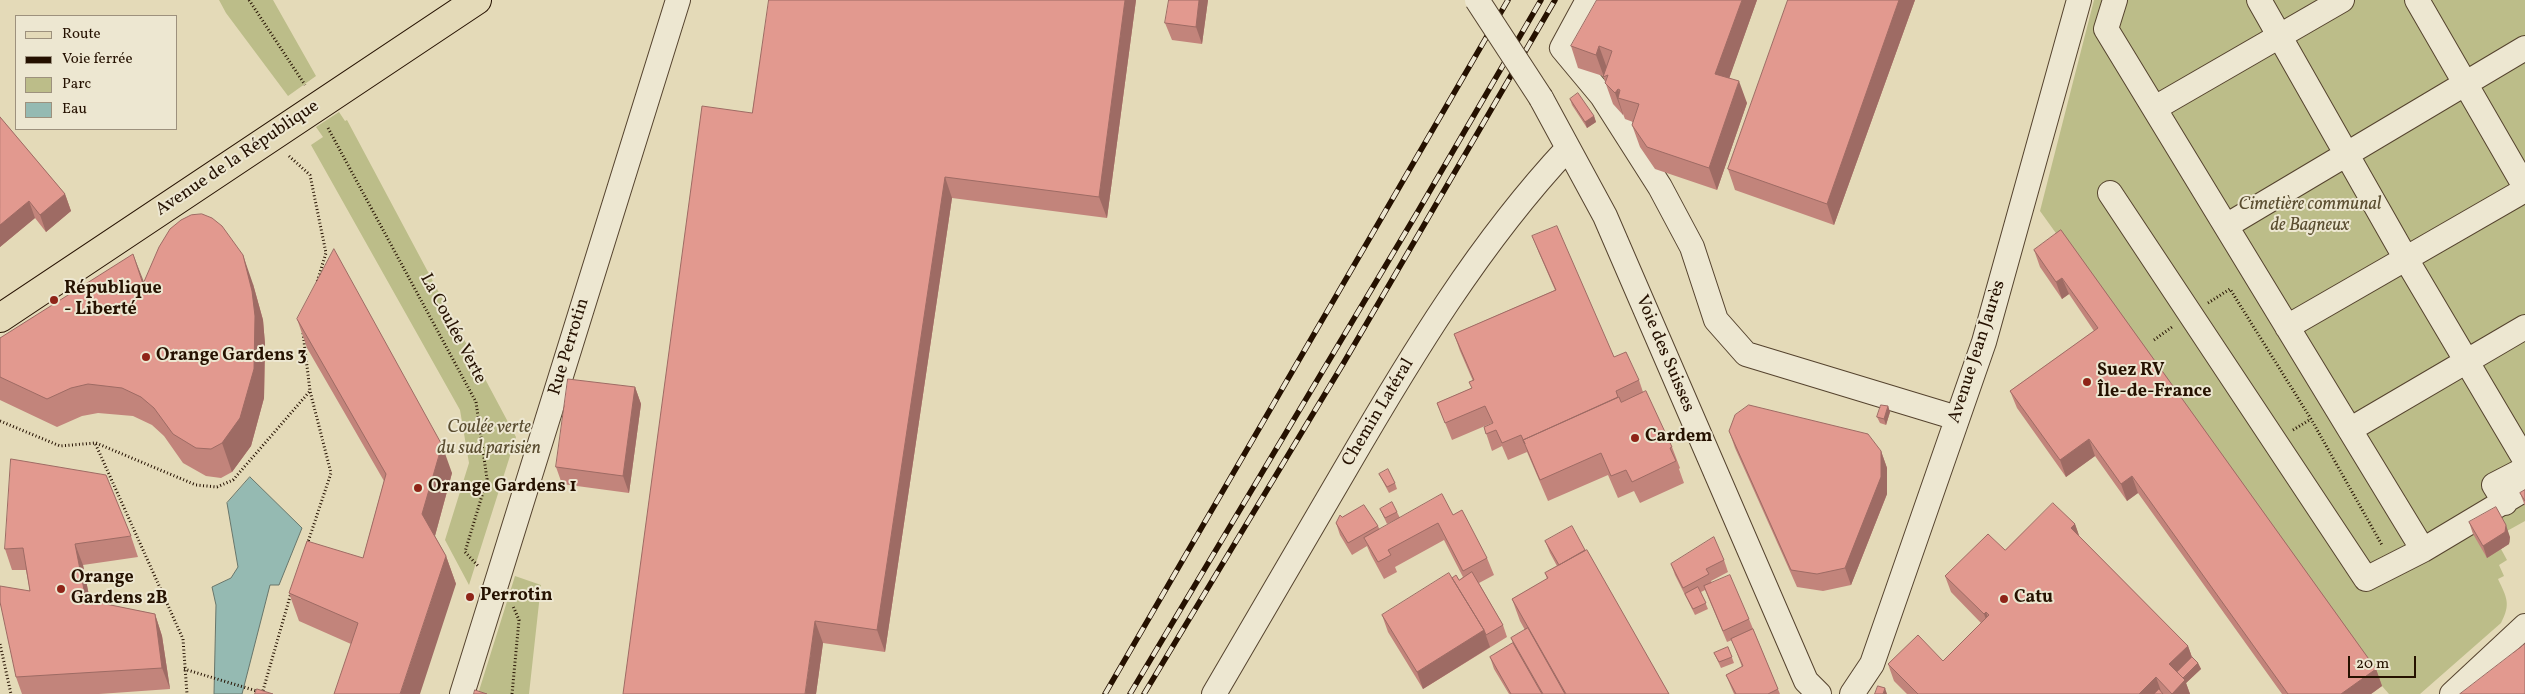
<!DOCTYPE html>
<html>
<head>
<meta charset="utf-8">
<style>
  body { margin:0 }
  #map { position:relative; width:2525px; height:694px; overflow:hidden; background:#e4dab8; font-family:Vollkorn,serif }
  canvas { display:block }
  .legend { position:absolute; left:15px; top:15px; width:162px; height:115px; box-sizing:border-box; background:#ede7d1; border:1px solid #9d917d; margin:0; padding:6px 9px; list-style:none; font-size:15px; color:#251100 }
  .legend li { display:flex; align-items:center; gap:10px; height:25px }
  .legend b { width:25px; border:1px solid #9d917d }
  .scale { position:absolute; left:2348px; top:656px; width:68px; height:22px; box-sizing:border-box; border:2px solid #251100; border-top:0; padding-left:6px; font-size:15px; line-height:18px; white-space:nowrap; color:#251100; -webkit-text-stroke:4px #ede7d1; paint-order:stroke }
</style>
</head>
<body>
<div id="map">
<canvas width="2525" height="694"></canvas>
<ul class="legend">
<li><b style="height:6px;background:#e4dab8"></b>Route</li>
<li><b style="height:6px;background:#251100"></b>Voie ferrée</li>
<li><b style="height:14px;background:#bcbd89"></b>Parc</li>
<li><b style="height:14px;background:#95bab2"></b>Eau</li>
</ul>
<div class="scale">20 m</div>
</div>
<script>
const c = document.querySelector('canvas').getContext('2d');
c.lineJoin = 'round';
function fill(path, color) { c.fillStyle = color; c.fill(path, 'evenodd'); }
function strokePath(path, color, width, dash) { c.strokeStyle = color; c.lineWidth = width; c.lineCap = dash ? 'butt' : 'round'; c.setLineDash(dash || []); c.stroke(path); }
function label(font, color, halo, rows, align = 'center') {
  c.font = font + ' Vollkorn,serif'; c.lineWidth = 4; c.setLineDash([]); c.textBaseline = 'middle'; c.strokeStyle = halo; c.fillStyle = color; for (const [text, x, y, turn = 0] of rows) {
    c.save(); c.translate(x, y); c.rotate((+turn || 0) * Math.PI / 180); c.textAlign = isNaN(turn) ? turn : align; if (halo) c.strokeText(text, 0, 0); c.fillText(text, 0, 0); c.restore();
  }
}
fill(new Path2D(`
  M219,0h54l43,76 -28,20 -62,-83z
  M2094,0h431v521l-18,10 3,11 -9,7 6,11 -8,5 5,11 -6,3c9,19 13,25 3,44l-81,71h-31l-7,-8 -342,-475z
  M339,112l6,9 2,-1 169,317 -47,148 -24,-45 24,-77 -9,-53 -149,-265 12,-8 -7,-10z
  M515,576l26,9 -12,109h-51z`), '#bcbd89');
const water = new Path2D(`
  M250,477l52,51 -23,57h-9l-28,109h-28l2,-89 -4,-18 19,-9 7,-11 -11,-64z`);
fill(water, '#95bab2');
strokePath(water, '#68766b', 1);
const minor = new Path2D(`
  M1588,0l-26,48 40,48 58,91 32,60 24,73 30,34 211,64
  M2115,0l-9,29 317,521
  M2259,0l147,259 119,201
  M2417,0l108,187
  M1541,98l64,118 201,465 13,13
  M2155,108l187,-108
  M2110,193l256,386 57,-29 102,-61
  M2226,226l299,-178
  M2287,327l238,-137
  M2351,429l174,-102
  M2505,503l-11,-18 31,-16
  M462,694l216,-694
  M1214,694c44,-75 88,-151 132,-226 65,-112 133,-225 222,-320
  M1852,694l20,-30 112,-322 95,-342
  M2452,694l73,-68`);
const major = new Path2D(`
  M0,318l477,-318`);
strokePath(minor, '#55432e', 26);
strokePath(major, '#251100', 30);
strokePath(new Path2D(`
  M249,0l56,85
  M328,128l148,274 11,77 -22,73 14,15
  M289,156l21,19 16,78 -9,29
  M2208,303l22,-14 81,130 71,126
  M303,333l7,58 21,82 -24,72
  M2154,340l18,-13
  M0,421l60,25 35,-3 88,196 4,55
  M2293,430l18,-11
  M96,443l100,42 21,2 16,-7 77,-89
  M0,644l11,50
  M184,669l76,23
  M262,694l29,-101
  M512,694l7,-74 -6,-14`), '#251100', 3, [1, 2.5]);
strokePath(minor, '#ede7d1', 24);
strokePath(major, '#e4dab8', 28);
const rail = new Path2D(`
  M1105,694l403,-694
  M1130,694l287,-481 124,-213
  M1144,694l199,-330 212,-364`);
strokePath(rail, '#251100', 5.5);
strokePath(rail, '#ede7d1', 4, [11]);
const minorBridge = new Path2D(`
  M1477,0l64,98`);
strokePath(minorBridge, '#55432e', 26, []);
strokePath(minorBridge, '#ede7d1', 24);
fill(new Path2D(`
  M1136,0l-29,218 -155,-20 -67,454 -62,-9 -7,51 -64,-581z
  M1208,0l-6,44 -30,-4 -7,-17z
  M1757,0l-28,78 18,25 -30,87 -62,-21 -15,-22 -8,-22 1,-3 -8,-3 -2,-5v1l-10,-11 -10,-28 -25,-8 -7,-22z
  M1788,0h127l-81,225 -99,-35 -7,-21z
  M1570,99l24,17 2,6 -9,6 -15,-23z
  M0,117l65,77 6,17 -25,21 -11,-14 -35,29z
  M2061,230l315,439 6,17 -11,8h-89l-144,-201 -11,8 -32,-45 -29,21 -49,-69 -7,-17 84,-60 -25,-37 -7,5 -22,-32 -6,-17z
  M1532,236l82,121 25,23 4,12 29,55 8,21 -1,1 5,14 -44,20 -6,-12 -16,7 -10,-23 -60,26 -21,-49 -19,8 -6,-14 -10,5 -8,-24 8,-3v-1l-40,17 -15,-37 35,-15 1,-7 -13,-30 -6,-17 101,-44 -16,-37z
  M144,283l109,1 10,36 2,24 -1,54 -13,48 -19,26 -11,6 -15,-2 -23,-13 -19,-27 -12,-11 -19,-9 -35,-3 -16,3 -25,11 -57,-27v-62z
  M297,319l155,154 -17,63 11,20 10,28 -105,60 -52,-23 -10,-28 74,-35 21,-77 -77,-133z
  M635,387l6,17 -12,89 -67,-9 -6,-17z
  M1888,406l2,6 -4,13 -6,-2 -3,-6z
  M1729,431l152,20 6,17v26l-36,91 -28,6 -26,-4 -62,-139z
  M1379,474l16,9 2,6 -8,4z
  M2525,490v16l-5,-13z
  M1380,509l17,3 3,6 -13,6z
  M1453,515l34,43 7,17 -15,8 24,42 4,12 -84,52 -35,-57 -6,-17 70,-37 7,2 4,-3 -19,-37 -49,27 2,5 -13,7 -13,-24 -4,-9 -15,9 -12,-20 -4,-12 6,-6 36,9 2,4z
  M2469,522l41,15 -1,7 -22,14 -14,-24z
  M2075,524l4,12 109,110 4,11 6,6 3,6 -15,14 4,11h-283l-13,-13 -6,-17 55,-3 38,-38 -30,-31 -6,-16 60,-26z
  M131,536l7,21 -55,8 7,36 65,13 7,22 8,53 -71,5h-77l-6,-17 14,-86 -4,-21h-14l-7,-21z
  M1545,541l40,9 84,144h-160l-15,-25 -4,-12 23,-14 -2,-5 14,-8 -5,-9 -8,-22 35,-20 -2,-6 12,-7 -7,-13z
  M1724,560l4,12 -17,9 1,2 37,36 31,75h-46l-3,-7 -5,-12 16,-8 -10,-27 -5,2 -22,-52 -4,2 7,17 -13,6 -20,-40 -4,-11z
  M1728,647l6,16 -13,5 -7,-15z`), '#c2847b');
fill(new Path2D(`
  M1125,0h11l-29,218 -8,-21z
  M1199,0h9l-6,44 -6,-17z
  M1742,0h15l-34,96 -8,-22z
  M1899,0h16l-81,225 -7,-21z
  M1599,46l8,22 -3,9 -8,-22z
  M1739,81l8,22 -30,87 -8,-22z
  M1618,89l3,10 -3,-1 5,16v1l-8,-22z
  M1594,116l2,6 -9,6 -2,-6z
  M945,177l7,21 -67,454 -8,-22z
  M65,194l6,17 -25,21 -6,-17z
  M29,201l6,17 -35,29v-22z
  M133,254l11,28 10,31 -11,-29z
  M243,255l10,29 10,36 2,24 -1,54 -13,48 -19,26 -10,-29z
  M2062,278l7,16 -7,5 -6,-17z
  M635,387l6,17 -12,89 -6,-17z
  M1888,406l2,6 -4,13 -2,-6z
  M2089,439l6,17 -29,21 -6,-17z
  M442,445l10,28 -19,70 -11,-29z
  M1881,451l6,17v26l-36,91 -6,-17z
  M2132,476l6,17 -11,8 -6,-17z
  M2075,524l6,17 -10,-13z
  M2506,525l4,12 -1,7 -22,14 -4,-12z
  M75,544l8,21 11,56 -8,-21z
  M446,556l10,28 -36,110h-20z
  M1986,612l6,17 -2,2 -6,-17z
  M155,614l7,22 8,53 -8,-21z
  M815,621l8,22 -7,51h-11z
  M1484,630l6,17 -67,42 -6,-17z
  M2188,646l6,17 -21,12 -4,-11z
  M2198,663l3,6 -15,14 4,11h-18l8,-12z
  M2376,669l6,17 -11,8h-30z
  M2156,677l6,17h-23z
  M1885,688l2,6h-4z`), '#9e6b64');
const building = new Path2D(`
  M769,0h356l-26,197 -154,-20 -68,453 -62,-9 -10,73h-182l79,-588 50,7z
  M1169,0h30l-3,27 -31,-4z
  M1597,0h145l-27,74 24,7 -30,87 -62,-21 -15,-22 7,-21 -21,-6 2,-8 -2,-1 -3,4 -10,-10 3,-8 -5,2 9,-26 -13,-5 -3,9 -25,-9z
  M1788,0h111l-72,204 -99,-35z
  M1578,93l16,23 -9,6 -15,-23z
  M0,117l65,77 -25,21 -11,-14 -29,24z
  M202,214l10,4 10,8 21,29 9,36 3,25 -1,53 -14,49 -18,25 -11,6 -15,-1 -23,-14 -19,-26 -13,-11 -19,-9 -34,-4 -17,4 -24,11 -47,-22v-39l133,-84 10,30 16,-37 11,-18 11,-9 10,-5z
  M1557,226l57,131 12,-5 13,28 -23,11 2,6 -95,43 2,4 -4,-9 -19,8 -6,-13 -10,4 -2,-7 9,-4 -8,-17 -40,17 -8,-20 35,-15 -3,-6 5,-2 -20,-46 102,-44 -24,-54z
  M2061,230l315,439 -35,25h-53l-156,-218 -11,8 -32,-45 -29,21 -50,-69 88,-63 -36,-50 -6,4 -22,-32z
  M334,249l108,196 -20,69 24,42 -46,138h-66l24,-71 -69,-30 18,-52 56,17 23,-84 -89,-155z
  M568,379l67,8 -12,89 -67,-9z
  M1646,391l26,56 -2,1 6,13 -44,21 -6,-12 -15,6 -10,-23 -61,27 -17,-40 96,-43 2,5z
  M1749,405l119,29 13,17v26l-36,91 -28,6 -26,-4 -62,-139 6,-16z
  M1881,405l7,1 -4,13 -7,-2z
  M11,459l95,16 25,61 -56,8 11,56 69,14 7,54 -146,9 -16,-75v-16l30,5 -7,-43 -18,1z
  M1388,469l7,14 -8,4 -8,-13z
  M2525,490v11l-5,-8z
  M1442,494l11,21 9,-5 25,48 -24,13 -25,-48 -50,27 3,5 -13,7 -14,-24z
  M1392,502l5,10 -12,6 -5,-9z
  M2053,503l22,21 -4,4 117,118 -19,18 16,16 -13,14 -16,-17 -17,17h-221l-30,-30 30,-29 25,26 46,-46 -3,-3 -2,2 -39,-38 43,-42 17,16z
  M1364,505l14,21 -30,17 -12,-20 4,-8 2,2z
  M2496,507l10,18 -1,7 -22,14 -14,-24z
  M1572,526l13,24 -26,15 -14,-24z
  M1714,537l10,23 -18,9 3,5 -26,14 -12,-24z
  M1587,550l82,144h-103l-54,-95 36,-21 -3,-5z
  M1472,572l31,53 -17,10 -2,-5 -32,-52 4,-3 3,5z
  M1449,573l35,57 -67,42 -35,-57z
  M1730,575l19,44 -26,12 -19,-45z
  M1698,587l8,16 -13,6 -8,-15z
  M1528,628l37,66h-22l-32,-56z
  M1753,629l25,60 -10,5h-32l-10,-19 17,-9 -12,-27z
  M1513,643l29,51h-31l-21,-37z
  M2525,644v50h-65z
  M1728,647l4,10 -13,5 -5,-9z
  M2192,657l6,6 -15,15 -6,-6z
  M1878,686l7,2 -2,6h-8z
  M257,689l16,5h-18z
  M2159,689l4,5h-9z
  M475,690l12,4h-13z`);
fill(building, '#e2998f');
strokePath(building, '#9e6b64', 1);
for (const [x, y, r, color] of [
  [54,300,5,"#8f2418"],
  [146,357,5,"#8f2418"],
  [2087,382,5,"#8f2418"],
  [1635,438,5,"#8f2418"],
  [418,488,5,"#8f2418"],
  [61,589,5,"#8f2418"],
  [470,597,5,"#8f2418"],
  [2004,599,5,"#8f2418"]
]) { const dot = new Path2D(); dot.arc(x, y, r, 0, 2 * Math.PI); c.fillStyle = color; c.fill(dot); strokePath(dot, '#ede7d1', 2); }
label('18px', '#251100', '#ede7d1', [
  ["Avenue de la République",238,159,-34],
  ["La Coulée Verte",452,329,62],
  ["Rue Perrotin",570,347,-73],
  ["Avenue Jean Jaurès",1978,352,-72],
  ["Voie des Suisses",1664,354,67],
  ["Chemin Latéral",1379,413,-59]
]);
label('italic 18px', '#5a4d30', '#ede7d1', [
  ["Cimetière communal",2310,206],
  ["de Bagneux",2310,227],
  ["Coulée verte",489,429],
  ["du sud parisien",489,450]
]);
label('bold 18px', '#251100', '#ede7d1', [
  ["République",64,290],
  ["- Liberté",64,311],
  ["Orange Gardens 3",156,357],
  ["Suez RV",2097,372],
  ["Île-de-France",2097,393],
  ["Cardem",1645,438],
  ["Orange Gardens 1",428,488],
  ["Orange",71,579],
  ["Gardens 2B",71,600],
  ["Perrotin",480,597],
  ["Catu",2014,599]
], 'left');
</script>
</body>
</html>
